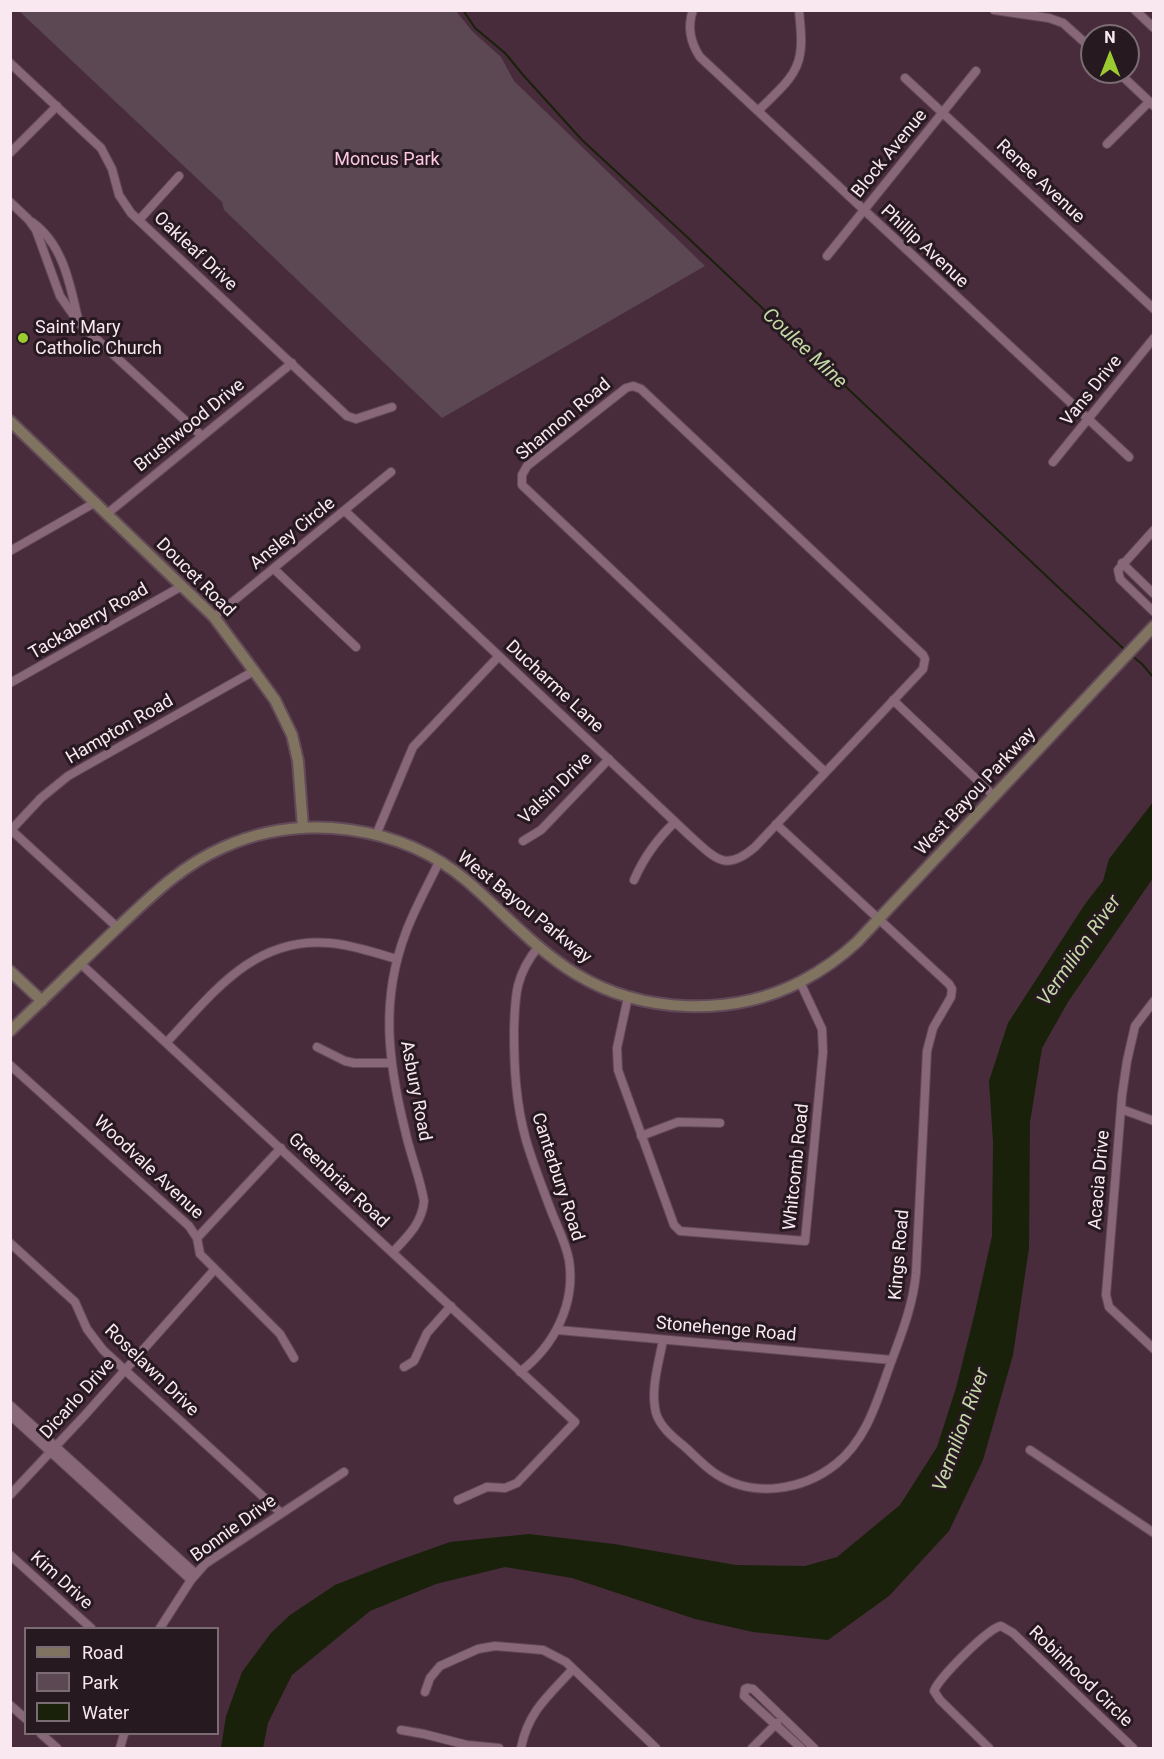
<!DOCTYPE html>
<html>
<head>
<meta charset="utf-8">
<style>
  body { margin:0 }
  #map { position:relative; width:1164px; height:1759px; overflow:hidden; background:#482c3b; font-family:Roboto,sans-serif }
  canvas { display:block }
  .frame { position:absolute; inset:0; border:12px solid #fae8f1; pointer-events:none }
  .legend { position:absolute; left:24px; top:1627px; width:195px; height:108px; box-sizing:border-box; background:#261920; border:2px solid #7b6c74; margin:0; padding:8px 10px; list-style:none; font-size:18px; color:#fae8f1 }
  .legend li { display:flex; align-items:center; gap:12px; height:30px }
  .legend b { width:30px; border:2px solid #7b6c74 }
  .north { position:absolute; left:1080px; top:24px; width:60px; height:60px; box-sizing:border-box; background:#261920; border:2px solid #7b6c74; border-radius:50%; rotate:0deg; font-size:16px; font-weight:700; line-height:24px; text-align:center; color:#fae8f1 }
  .north::after { content:''; display:block; margin:auto; width:21px; height:27px; background:#9cca31; clip-path:polygon(50% 0,100% 100%,50% 72%,0 100%) }
</style>
</head>
<body>
<div id="map">
<canvas width="1164" height="1759"></canvas>
<div class="frame"></div>
<ul class="legend">
<li><b style="height:8px;background:#807360"></b>Road</li>
<li><b style="height:16px;background:#5b4852"></b>Park</li>
<li><b style="height:16px;background:#19210a"></b>Water</li>
</ul>
<div class="north">N</div>
</div>
<script>
const c = document.querySelector('canvas').getContext('2d');
c.lineJoin = 'round';
function fill(path, color) { c.fillStyle = color; c.fill(path, 'evenodd'); }
function strokePath(path, color, width, dash) { c.strokeStyle = color; c.lineWidth = width; c.lineCap = dash ? 'butt' : 'round'; c.setLineDash(dash || []); c.stroke(path); }
function label(font, color, halo, rows, align = 'center') {
  c.font = font + ' Roboto,sans-serif'; c.lineWidth = 6; c.setLineDash([]); c.textBaseline = 'middle'; c.strokeStyle = halo; c.fillStyle = color; for (const [text, x, y, turn = 0] of rows) {
    c.save(); c.translate(x, y); c.rotate((+turn || 0) * Math.PI / 180); c.textAlign = isNaN(turn) ? turn : align; if (halo) c.strokeText(text, 0, 0); c.fillText(text, 0, 0); c.restore();
  }
}
fill(new Path2D(`
  M19,11h437l16,20 29,26 13,24 191,185 -263,152 -218,-208 -2,-8z`), '#5b4852');
fill(new Path2D(`
  M1153,802v76l-85,124 -26,46 -12,74 -1,126 -16,107 -30,105 -34,71 -60,65 -61,44 -75,-8 -58,-13 -123,-41 -67,-11 -69,17 -66,27 -78,64 -24,48 -5,25h-42l5,-32 16,-44 29,-39 19,-18 45,-30 56,-22 59,-21 79,-8 85,10 122,21 69,1 32,-9 63,-52 37,-58 19,-59 19,-76 17,-76 1,-94 -4,-61 19,-58 77,-119 18,-23 6,-22z`), '#19210a');
strokePath(new Path2D(`
  M463,10l12,18 30,25 19,23 58,64 104,96 441,416
  M1131,655l11,9 12,14`), '#19210a', 2);
const street = new Path2D(`
  M693,10c-6,17 -3,32 7,47l429,400
  M994,10l55,8 14,5 29,26
  M1135,10l19,18
  M10,63l91,85 11,21 7,26 12,18 216,203 9,3 36,-12
  M1118,72l36,34
  M905,78l249,231
  M758,111c15,-16 39,-33 42,-57 3,-14 0,-29 -1,-44
  M1107,144l42,-42
  M10,153l47,-47
  M10,202l18,17 8,11 24,66 19,27 123,113
  M139,220l40,-44
  M32,222c31,22 38,62 46,97
  M827,256l149,-185
  M1053,462l101,-124
  M345,511l345,325c25,22 35,37 65,11l168,-178 2,-10 -2,-4 -282,-266 -8,-3 -7,2 -99,78 -5,9v10l303,287
  M108,513l184,-150
  M1154,530l-36,40 2,9 34,33
  M10,551l86,-49
  M1122,563l32,31
  M274,569l82,78
  M214,617l177,-145
  M10,683l172,-97
  M893,700l101,96
  M10,829l108,99
  M11,830l30,-32 27,-22 186,-105
  M376,835l37,-88 86,-91
  M523,841l18,-11 68,-71
  M634,880c10,-23 23,-41 41,-58
  M80,963l495,459 -58,61 -12,5 -18,-1 -29,13
  M628,997l-11,51 1,22 56,155 6,6 125,10 18,-189 -1,-23 -22,-47
  M1154,1001l-19,25 -8,35 -5,34 -16,200 3,12 45,42
  M167,1042c46,-49 87,-106 163,-99 23,2 45,10 67,16
  M317,1047l28,14 9,2h37
  M10,1065l179,161 8,12 3,16 80,80 14,24
  M1121,1109l33,12
  M641,1136l37,-14 42,1
  M197,1238l84,-90
  M10,1243l65,59 12,27 16,21 178,163
  M393,1252c15,-16 29,-29 31,-51 -4,-24 -14,-47 -19,-71 -17,-68 -25,-130 1,-198 9,-24 22,-47 33,-70
  M558,1330l334,30
  M663,1340c-4,22 -13,50 -7,73 4,14 18,25 29,34 10,9 20,20 31,27 37,24 86,17 120,-10 31,-25 41,-63 54,-99 11,-30 23,-59 26,-92l11,-222 6,-23 18,-31 1,-8 -3,-5 -173,-160
  M404,1367l10,-6 13,-28 24,-27
  M520,1372c34,-26 56,-68 49,-112 -3,-16 -11,-32 -17,-47 -9,-24 -19,-49 -26,-73 -10,-36 -12,-71 -12,-109 1,-35 1,-56 25,-85
  M10,1405l186,169
  M10,1415l181,165
  M1030,1450l124,83
  M10,1495l75,-80 130,-146
  M10,1555l81,73
  M160,1628l31,-48 14,-16 139,-92
  M425,1692l5,-14 10,-12 38,-17 17,-3 48,4 23,12 90,86
  M10,1705l16,14
  M401,1730l23,4 43,11 32,3
  M41,1734l16,14
  M120,1748l4,-14
  M521,1748c7,-36 27,-52 51,-78
  M752,1748l25,-25
  M801,1748l-57,-52 1,-7 2,-1 6,1 61,59
  M989,1748l-49,-48 -6,-9c5,-13 54,-63 67,-65l12,7 120,115`);
const secondary = new Path2D(`
  M10,421l204,196 40,54 21,29 17,35 6,26 5,67
  M10,971l32,30
  M10,1031c35,-33 69,-67 104,-100 34,-32 66,-65 110,-84 78,-35 177,-22 243,34 36,31 68,68 109,93 66,40 156,43 224,8 21,-11 40,-24 57,-40l297,-316`);
strokePath(street, '#624a58', 10);
strokePath(secondary, '#624a58', 14);
strokePath(street, '#876778', 8);
strokePath(secondary, '#807360', 10);
for (const [x, y, r, color] of [
  [23,338,6,"#9cca31"]
]) { const dot = new Path2D(); dot.arc(x, y, r, 0, 2 * Math.PI); c.fillStyle = color; c.fill(dot); strokePath(dot, '#261920', 2); }
label('18px', '#fae8f1', '#261920', [
  ["Block Avenue",890,154,-51],
  ["Renee Avenue",1040,182,43],
  ["Phillip Avenue",924,247,43],
  ["Oakleaf Drive",195,252,43],
  ["Vans Drive",1092,391,-51],
  ["Shannon Road",564,420,-40],
  ["Brushwood Drive",190,426,-39],
  ["Ansley Circle",293,534,-39],
  ["Doucet Road",195,578,45],
  ["Tackaberry Road",89,622,-30],
  ["Ducharme Lane",554,687,43],
  ["Hampton Road",120,730,-30],
  ["Valsin Drive",556,789,-44],
  ["West Bayou Parkway",976,792,-47],
  ["West Bayou Parkway",524,908,39],
  ["Asbury Road",415,1091,79],
  ["Whitcomb Road",797,1167,-84],
  ["Woodvale Avenue",148,1168,43],
  ["Canterbury Road",557,1177,72],
  ["Acacia Drive",1100,1180,-85],
  ["Greenbriar Road",338,1181,43],
  ["Kings Road",900,1255,-85],
  ["Stonehenge Road",726,1330,5],
  ["Roselawn Drive",151,1371,44],
  ["Dicarlo Drive",78,1399,-48],
  ["Bonnie Drive",234,1529,-36],
  ["Kim Drive",61,1581,42],
  ["Robinhood Circle",1080,1677,44]
]);
label('18px', '#fec7e3', '#261920', [
  ["Moncus Park",387,160]
]);
label('18px', '#fae8f1', '#261920', [
  ["Saint Mary",35,328],
  ["Catholic Church",35,349]
], 'left');
label('italic 20px', '#c4d8a6', '#261920', [
  ["Coulee Mine",804,349,43],
  ["Vermilion River",1080,951,-55],
  ["Vermilion River",962,1430,-70]
]);
</script>
</body>
</html>
